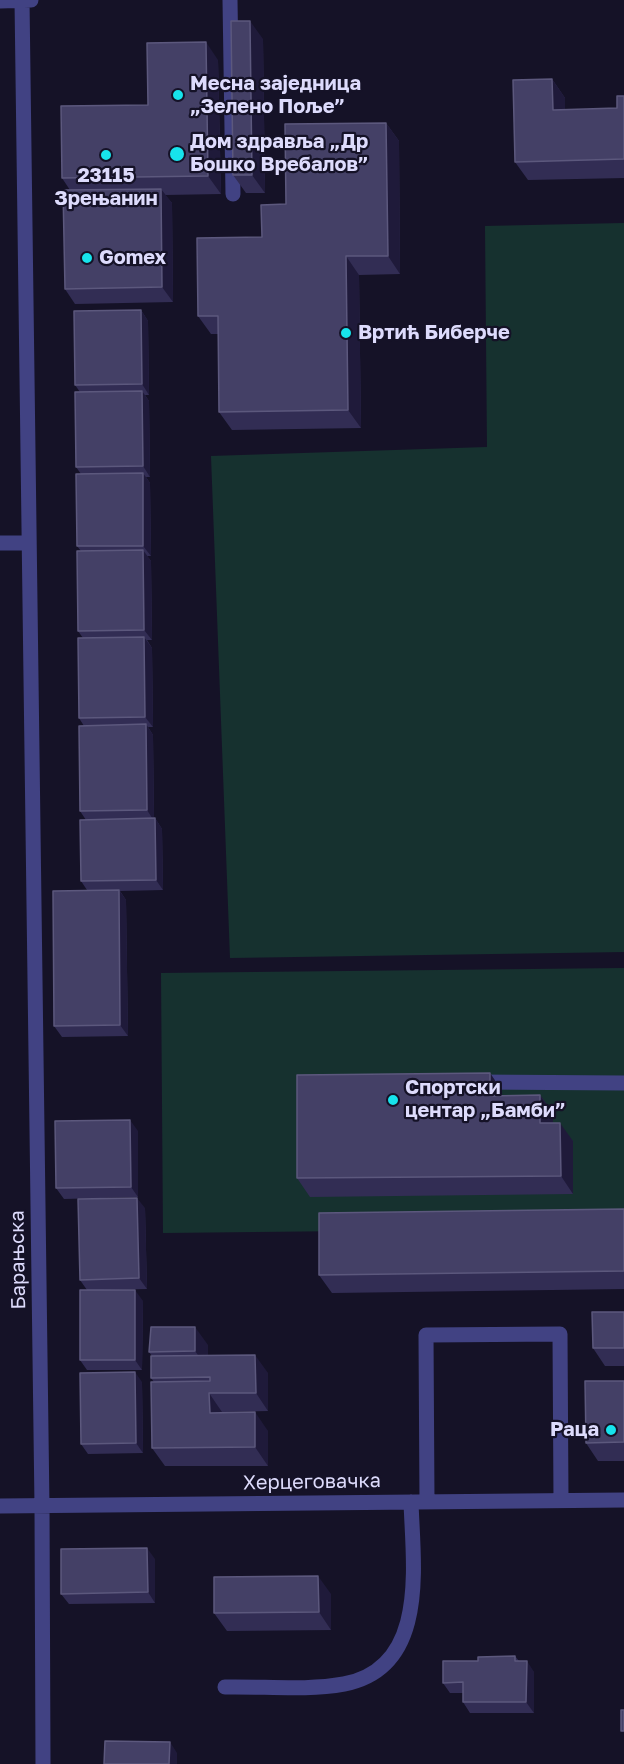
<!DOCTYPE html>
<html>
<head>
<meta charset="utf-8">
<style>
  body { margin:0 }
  canvas { display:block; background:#151227 }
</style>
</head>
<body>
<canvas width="624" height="1764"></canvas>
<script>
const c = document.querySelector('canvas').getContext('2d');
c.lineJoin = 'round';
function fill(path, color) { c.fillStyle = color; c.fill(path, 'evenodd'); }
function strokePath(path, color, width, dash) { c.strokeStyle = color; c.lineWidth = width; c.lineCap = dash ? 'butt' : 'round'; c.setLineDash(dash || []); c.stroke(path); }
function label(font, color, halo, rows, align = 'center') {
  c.font = font + ' "Golos Text",sans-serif'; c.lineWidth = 4.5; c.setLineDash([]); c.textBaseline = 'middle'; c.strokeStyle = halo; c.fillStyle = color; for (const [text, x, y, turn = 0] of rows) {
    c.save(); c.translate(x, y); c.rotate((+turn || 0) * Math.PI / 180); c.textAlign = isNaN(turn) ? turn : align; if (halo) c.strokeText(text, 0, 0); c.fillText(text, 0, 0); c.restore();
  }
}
fill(new Path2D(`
  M624,223v729l-394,6 -19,-502 276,-9 -2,-221z
  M624,968v260l-461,5 -2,-260z`), '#16312f');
strokePath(new Path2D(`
  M22,0l20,1506 1,258
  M230,0l3,194
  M0,1l31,-1
  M0,543h28
  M477,1082l147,1
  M427,1502l-1,-167 134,-1 1,166
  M0,1506l624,-6
  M225,1687c39,-1 81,4 119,-3 85,-16 69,-119 67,-182`), '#414283', 15);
fill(new Path2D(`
  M263,39l2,154h-19l-13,-18z
  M218,60l3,134 -56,1 7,8 1,99 -98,2 -10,-15 5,-99 -8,-12 86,-73z
  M552,79l13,19v12l52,-2 7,-12v82l-96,2 -13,-18z
  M386,123l13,18 1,133 -41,1 2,153 -129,2 -13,-18 -1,-78h-7l-13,-18 64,-79 24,-33z
  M141,310l7,11 1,74h-4l4,6 1,76h-4l4,6 1,73h-4l4,5 1,79h-5l5,8 1,79h-5l5,8 1,83h1l7,11 1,61 -43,1 6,9 2,136 -66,1 -8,-11 33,-136 -6,-9 5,-61 -6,-9 4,-85 -5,-8 4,-80 -5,-7 3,-80 -4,-5 4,-72 -5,-7 4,-75 -5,-7z
  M490,1073l12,18v4h38l13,18v10l20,18v53l-263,3 -13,-19z
  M138,1131v66l-74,2 -8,-11z
  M145,1208l2,81 -45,1 41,11 -1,69h-55l-7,-10 7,-70 -7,-10z
  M624,1209v80l-292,4 -13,-18z
  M624,1312v54h-19l-12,-18z
  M208,1345v10l60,18v38l-46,1v1l46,18v35h-103l-13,-18 2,-66 -3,-4 1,-22 -3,-4z
  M624,1381v80h-26l-12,-18z
  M142,1382l1,71 -55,1 -7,-10z
  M155,1559v44l-86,1 -8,-10z
  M331,1594v36l-104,1 -13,-18z
  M515,1656l4,5 15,11v41h-64l-7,-11v-9h-13l-7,-10 35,-22z`), '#322d54');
fill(new Path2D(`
  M250,21l13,18 2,154 -13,-18z
  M206,42l12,18 3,134 -13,-18z
  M552,79l13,19v30l-12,-18z
  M386,123l13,18 1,133 -12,-18z
  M161,189l11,14 1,99 -11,-15z
  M346,256l13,19 2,153 -13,-18z
  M141,310l7,11 1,74 -7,-11z
  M142,391l7,10 1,76 -7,-11z
  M143,473l7,10 1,73 -8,-10z
  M143,550l8,11 1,79 -8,-10z
  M144,637l8,11 1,79 -8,-10z
  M146,724l7,11 1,86 -7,-11z
  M155,818l7,11 1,61 -7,-10z
  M119,890l7,10 2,136 -8,-11z
  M490,1073l12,18 1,23 -13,-18z
  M540,1095l13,18v29l-13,-19z
  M130,1120l8,11v66l-7,-10z
  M560,1123l13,18v53l-12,-18z
  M137,1198l8,10 2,81 -8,-11z
  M135,1290l8,11 -1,69 -7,-10z
  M195,1327l13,18v24l-13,-18z
  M255,1355l13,18v38l-12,-18z
  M135,1372l7,10 1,71 -7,-10z
  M209,1393l13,19v19l-12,-18z
  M255,1412l13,19v35l-13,-19z
  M147,1548l8,11v44l-7,-11z
  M318,1576l13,18v36l-12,-18z
  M527,1661l7,11v41l-8,-11z
  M170,1742l7,11v11h-8z`), '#1f1a3a');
const building = new Path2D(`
  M231,21h19l2,154h-19z
  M206,42l2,134 -146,2 -1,-72 87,-1 -1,-62z
  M552,79l1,31 64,-2v-12h7v63l-109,3 -2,-82z
  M386,123l2,133h-42l2,154 -129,2 -1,-96h-20l-1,-78 65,-1 -1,-32 25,-1 -1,-80z
  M161,189l1,98 -97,2 -2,-99z
  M141,310l1,74 -67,1 -1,-74z
  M142,391l1,75 -67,1 -1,-75z
  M143,473v73h-66l-1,-72z
  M143,550l1,80 -66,1 -1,-80z
  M144,637l1,80 -66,1 -1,-80z
  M146,724l1,86 -67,1 -1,-85z
  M155,818l1,62 -75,1 -1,-61z
  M119,890l1,135 -66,1 -1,-135z
  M490,1073v23l50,-1v28h20l1,53 -264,2v-103z
  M130,1120l1,67 -75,1 -1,-67z
  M137,1198l2,80 -59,2 -2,-81z
  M624,1209v62l-305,4v-62z
  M80,1290h55v70h-55z
  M592,1312h32v36h-31z
  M151,1327h44v24l-46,1z
  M255,1355l1,38h-47l1,20 45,-1v35l-103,1 -1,-66 59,-1v-4l-59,1v-22z
  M135,1372l1,71 -55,1 -1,-71z
  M585,1381h39v61l-38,1z
  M147,1548l1,44 -87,2v-45z
  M318,1576l1,36 -105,1v-36z
  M515,1656v5h12l-1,41h-63v-20l-20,1v-22h35v-4z
  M621,1710h3v21h-3z
  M105,1741l65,1 -1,22h-65z`);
fill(building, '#444066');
strokePath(building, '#5c587d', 1.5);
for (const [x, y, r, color] of [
  [178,95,6,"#17e3ec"],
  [177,154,8,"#17e3ec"],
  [106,155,6,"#17e3ec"],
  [87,258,6,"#17e3ec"],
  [346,333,6,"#17e3ec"],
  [393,1100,6,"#17e3ec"],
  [611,1430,6,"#17e3ec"]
]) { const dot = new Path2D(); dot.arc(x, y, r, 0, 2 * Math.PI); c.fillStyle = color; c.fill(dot); strokePath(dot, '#151227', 2); }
label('bold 20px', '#dddbfc', '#151227', [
  ["Месна заједница",190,84],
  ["„Зелено Поље”",190,107],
  ["Дом здравља „Др",190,142],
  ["Бошко Вребалов”",190,165],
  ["23115",106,176,"center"],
  ["Зрењанин",106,199,"center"],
  ["Gomex",99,258],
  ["Вртић Биберче",358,333],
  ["Спортски",405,1088],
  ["центар „Бамби”",405,1111],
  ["Раца",599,1430,"right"]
], 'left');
label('20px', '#dddbfc', '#151227', [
  ["Барањска",18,1260,-91],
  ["Херцеговачка",312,1482,-1]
]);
</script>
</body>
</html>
